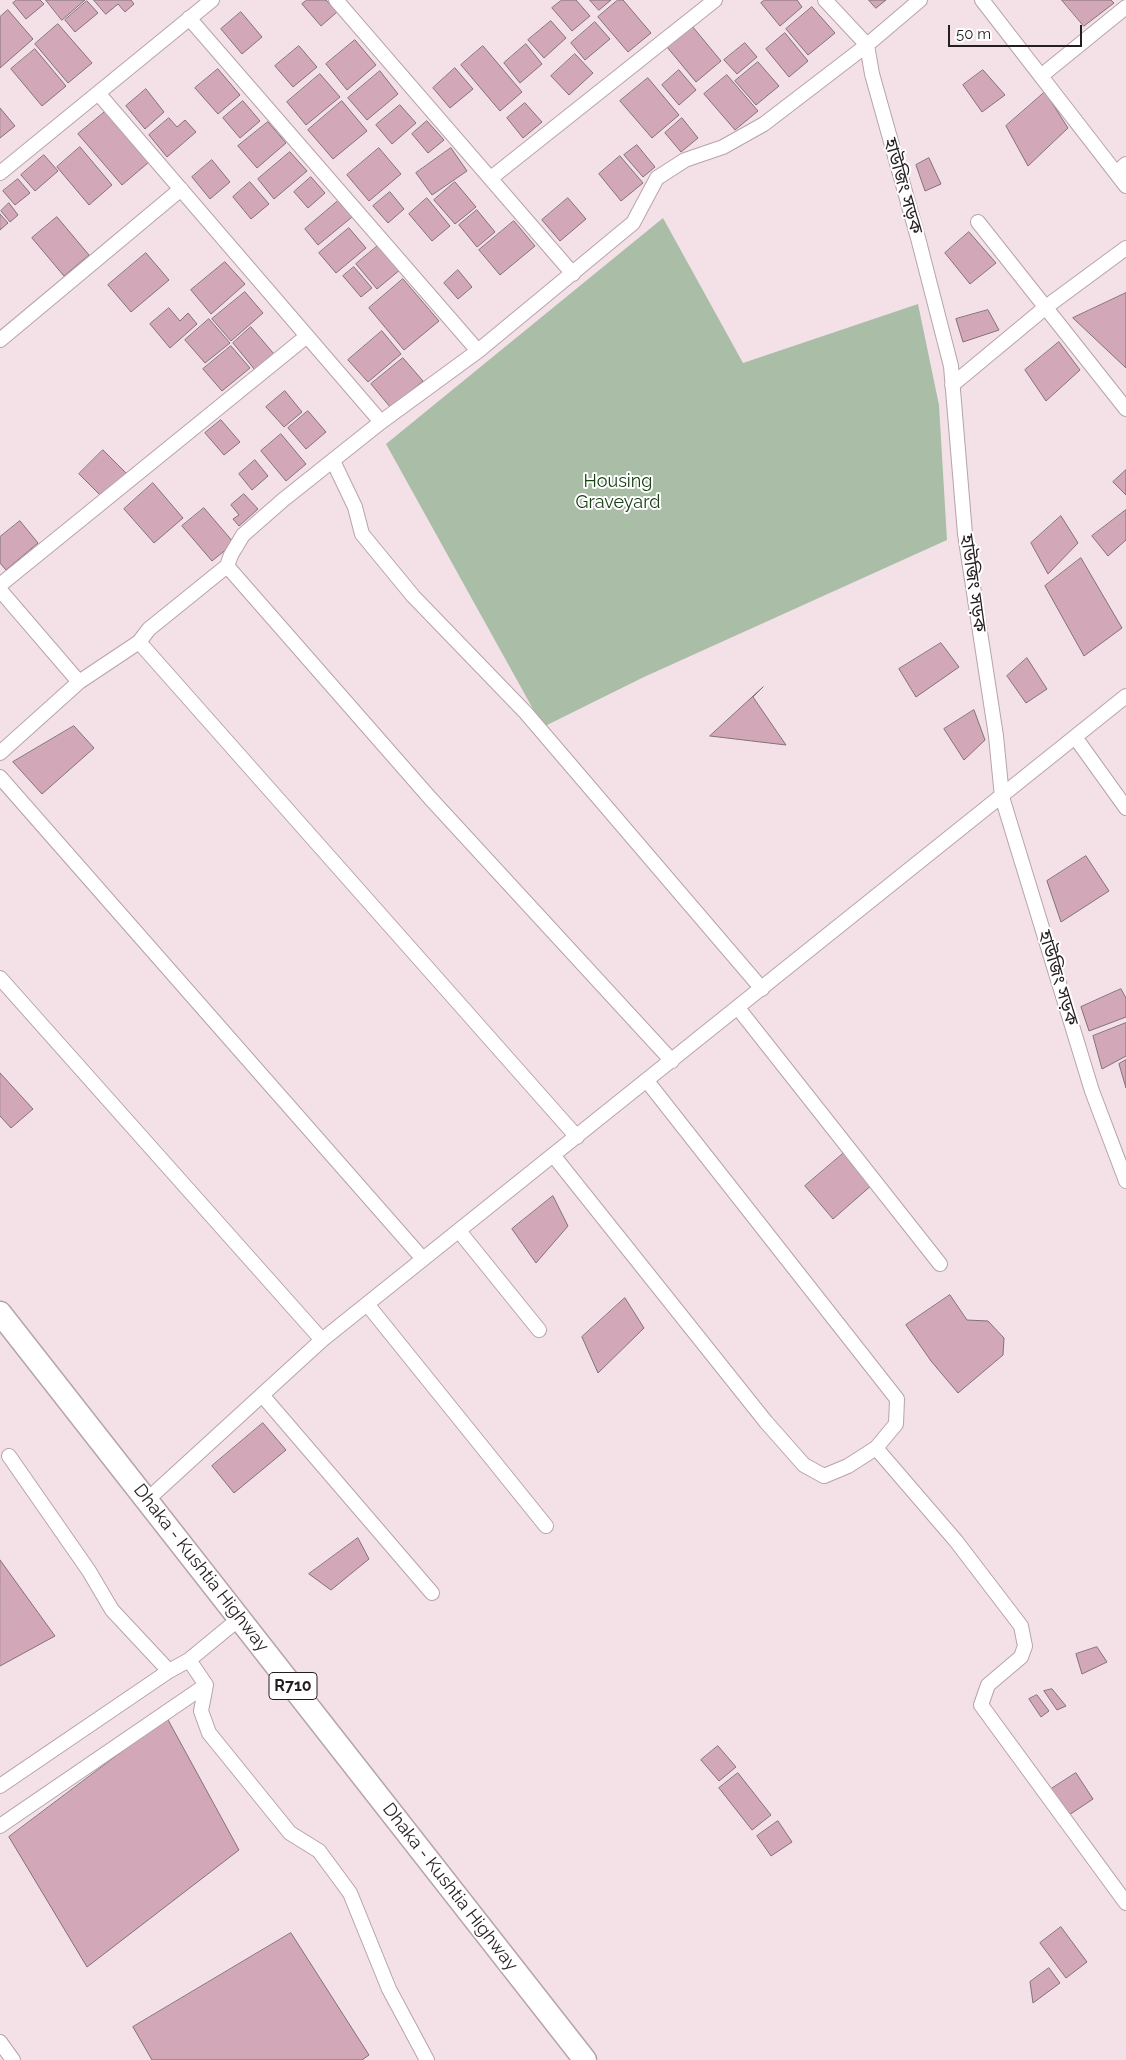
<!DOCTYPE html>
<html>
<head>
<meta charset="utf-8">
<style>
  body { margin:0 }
  #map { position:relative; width:1126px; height:2060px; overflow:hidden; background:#f4e1e8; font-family:Raleway,sans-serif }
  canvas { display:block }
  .scale { position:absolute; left:948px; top:25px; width:134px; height:22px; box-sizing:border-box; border:2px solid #251e21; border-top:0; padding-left:6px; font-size:15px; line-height:18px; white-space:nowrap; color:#251e21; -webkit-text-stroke:4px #fff; paint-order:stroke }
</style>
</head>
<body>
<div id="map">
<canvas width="1126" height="2060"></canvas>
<div class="scale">50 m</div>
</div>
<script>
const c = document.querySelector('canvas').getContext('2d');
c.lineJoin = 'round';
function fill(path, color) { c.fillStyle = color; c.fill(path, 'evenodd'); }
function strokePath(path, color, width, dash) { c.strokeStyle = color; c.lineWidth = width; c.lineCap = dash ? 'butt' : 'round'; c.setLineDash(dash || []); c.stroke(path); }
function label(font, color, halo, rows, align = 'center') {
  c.font = font + ' Raleway,"Noto Sans Bengali",sans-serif'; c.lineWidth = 4; c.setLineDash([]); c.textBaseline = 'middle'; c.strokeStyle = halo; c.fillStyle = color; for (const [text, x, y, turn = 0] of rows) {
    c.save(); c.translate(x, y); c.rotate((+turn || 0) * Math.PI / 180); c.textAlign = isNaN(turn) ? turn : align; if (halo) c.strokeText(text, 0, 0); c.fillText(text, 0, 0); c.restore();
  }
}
fill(new Path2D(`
  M663,218l80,145 175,-59 21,101 8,135 -303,137 -101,50 -157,-283z`), '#aabda7');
const building = new Path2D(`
  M17,0h23l4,4 -18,15 -13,-16z
  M46,0h39l-23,20z
  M94,0h37l3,4 -9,8 -7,-8 -12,10z
  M307,0h19l11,12 -16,14 -19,-22z
  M562,0h14l14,16 -18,15 -20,-23z
  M590,0h21l-12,10z
  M618,0h5l28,33 -23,19 -30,-35z
  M765,0h32l5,7 -22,19 -19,-23z
  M869,0h17l-10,8z
  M1062,0h49l3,3 -30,23z
  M87,1l11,12 -23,19 -10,-12z
  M812,7l23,26 -27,22 -22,-26z
  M8,10l25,29 -33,29v-51z
  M241,12l21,25 -20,17 -21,-25z
  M551,21l15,17 -22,20 -16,-18z
  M595,22l15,17 -25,21 -14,-17z
  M58,24l34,39 -24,20 -33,-39z
  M692,26l29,35 -25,21 -29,-35z
  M785,33l23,28 -19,16 -23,-28z
  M355,40l21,25 -29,25 -21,-26z
  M745,43l12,14 -20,17 -13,-14z
  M526,44l16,20 -22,19 -16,-20z
  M299,46l18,21 -24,20 -18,-21z
  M483,46l39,46 -22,19 -39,-46z
  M35,49l31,37 -24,20 -31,-37z
  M575,54l18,19 -24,22 -18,-19z
  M758,62l21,24 -23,19 -21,-24z
  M455,68l18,21 -23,19 -17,-20z
  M218,69l22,26 -22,19 -23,-26z
  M679,70l17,20 -17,15 -17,-20z
  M983,70l22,25 -23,17 -19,-27z
  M380,71l18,23 -31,26 -19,-22z
  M320,74l20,23 -34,28 -19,-23z
  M727,75l31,36 -23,19 -31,-36z
  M648,78l31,37 -27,23 -32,-37z
  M146,89l18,23 -19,17 -19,-23z
  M1045,92l23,36 -40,38 -22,-40z
  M243,101l17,20 -20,17 -17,-20z
  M342,101l25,30 -34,28 -25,-29z
  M525,103l17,19 -19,16 -16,-20z
  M400,105l16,18 -24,21 -16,-19z
  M0,108l15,18 -15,12z
  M106,111l43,51 -27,23 -44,-51z
  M169,118l8,9 8,-7 11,12 -29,25 -18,-22z
  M682,118l16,20 -17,14 -16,-19z
  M427,121l17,19 -16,13 -16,-19z
  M268,122l18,21 -29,25 -19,-22z
  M637,145l18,22 -12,10 -19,-22z
  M80,147l32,38 -23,20 -32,-38z
  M379,148l22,26 -32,27 -22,-26z
  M451,148l16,23 -35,24 -16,-22z
  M290,152l17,19 -33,28 -16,-20z
  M44,155l14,16 -23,20 -14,-16z
  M620,156l23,27 -22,18 -22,-27z
  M929,158l12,26 -16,7 -9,-26z
  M212,160l18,22 -20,17 -18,-22z
  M311,177l14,16 -17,15 -14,-16z
  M18,179l12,14 -15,12 -12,-14z
  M250,182l19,22 -18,15 -18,-22z
  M455,182l21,25 -21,17 -21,-24z
  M390,192l14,17 -16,14 -15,-17z
  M427,198l23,28 -18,15 -23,-27z
  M568,198l18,21 -26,22 -18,-21z
  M338,201l14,16 -34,28 -13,-16z
  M9,203l9,12 -8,7 -9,-11z
  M477,210l18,22 -18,15 -18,-22z
  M0,214l8,9 -8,7z
  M57,217l32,38 -25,21 -32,-38z
  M514,221l21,25 -35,29 -21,-25z
  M349,228l17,20 -30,25 -17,-20z
  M969,232l27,31 -26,21 -25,-31z
  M380,244l21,25 -24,20 -21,-25z
  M146,253l23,27 -38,32 -23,-27z
  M225,262l20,22 -34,30 -20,-24z
  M354,267l18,21 -11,9 -18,-21z
  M458,270l14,17 -14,12 -14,-16z
  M403,279l36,42 -35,29 -35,-42z
  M245,292l18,21 -32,28 -19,-22z
  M1126,293v75l-53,-50z
  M169,308l11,13 8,-8 9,11 -27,24 -20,-24z
  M988,310l11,20 -36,12 -7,-23z
  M209,319l21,24 -25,20 -20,-23z
  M251,327l23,27 -19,16 -22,-27z
  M382,331l19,23 -33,28 -20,-22z
  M1059,342l21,28 -34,31 -21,-31z
  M231,346l19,22 -28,23 -19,-22z
  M403,358l20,23 -32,27 -20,-24z
  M285,391l17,21 -18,15 -18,-20z
  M308,411l18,21 -20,17 -18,-21z
  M221,420l19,22 -16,13 -19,-22z
  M281,434l25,30 -20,17 -25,-30z
  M103,450l23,23 -24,24 -23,-23z
  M255,460l13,16 -16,14 -13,-16z
  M1126,470v25l-13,-13z
  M153,483l30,35 -29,25 -30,-34z
  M244,494l14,15 -19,17 -6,-7 6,-4 -8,-10z
  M204,508l30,35 -22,18 -30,-35z
  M1126,510v30l-18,16 -16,-20z
  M1061,516l17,27 -30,31 -17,-31z
  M20,521l18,22 -32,27 -6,-7v-26z
  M1081,558l41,70 -38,28 -39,-70z
  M941,643l18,24 -43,30 -17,-28z
  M1027,658l20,31 -21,14 -19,-27z
  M763,687l-10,10 33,48 -76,-9z
  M974,710l11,30 -21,20 -20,-31z
  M74,726l20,22 -52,46 -29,-32z
  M1086,856l23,35 -48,31 -14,-41z
  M1121,989l5,9v19l-37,14 -8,-24z
  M1126,1023v33l-24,13 -9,-33z
  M1126,1060v28l-7,-24z
  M0,1073l33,36 -22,19 -11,-12z
  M845,1152l28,32 -40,35 -28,-33z
  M553,1196l15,30 -32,37 -24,-34z
  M950,1295l17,25 21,1 16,17 -1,17 -45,38 -27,-32 -25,-36z
  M625,1298l19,30 -46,45 -16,-36z
  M263,1423l23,27 -52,43 -22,-27z
  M358,1538l11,21 -38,31 -22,-16z
  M0,1560l55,76 -55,30z
  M1097,1647l10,15 -25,12 -6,-20z
  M1052,1689l14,17 -9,4 -13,-19z
  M1037,1695l12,16 -8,6 -12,-18z
  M167,1718l72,132 -152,117 -78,-130z
  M718,1746l18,21 -17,14 -18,-21z
  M738,1773l33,42 -19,15 -33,-42z
  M1076,1773l17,26 -27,18 -18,-26z
  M778,1821l14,21 -21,14 -14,-20z
  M1061,1927l26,35 -21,16 -26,-35z
  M291,1933l78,122 -7,5h-210l-19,-33z
  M1049,1968l11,15 -27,20 -3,-21z`);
fill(building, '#d2a7b8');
strokePath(building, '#827178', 1);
const minor = new Path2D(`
  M336,0l237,274
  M920,0l-53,45 5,29 46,164 33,128 14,168 31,202 6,61 90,294 34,90
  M982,0l144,186
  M189,18l289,333
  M1041,76l85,-69
  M98,93l283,329
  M0,173l212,-173
  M1116,173l10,-9
  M491,178l224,-178
  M978,222l148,187
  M0,340l181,-151
  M952,385l94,-78 80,-59
  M333,461l22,46 7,27 51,62 113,117 236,276
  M227,566l203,232 242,263
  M0,585l307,-249
  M0,590l79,92
  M139,642l438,495
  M1075,737l51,71
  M0,753l79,-71 60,-40 10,-13 78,-63 4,-11 12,-20 40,-35 98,-78 97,-71 155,-128 24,-45 28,-18 38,-13 41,-23 103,-79 -42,-45
  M0,777l423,482
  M0,978l322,362
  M738,1008l202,256
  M553,1155l213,267 38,43 20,11 24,-10 28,-18 20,-24 1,-25 -250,-318
  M459,1231l80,99
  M367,1304l179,222
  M262,1395l170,198
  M876,1448l80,93 65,85 4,20 -4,11 -33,28 -7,20 145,198
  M9,1456l80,115 23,39 57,61
  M147,1500l175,-160 804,-644
  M189,1660l17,25 -5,26 8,22 81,100 29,18 31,42 39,96 38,71
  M0,1786l169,-115 20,-11 51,-42
  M0,1826l206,-141
  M0,2042l13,18`);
const primary = new Path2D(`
  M0,1313l585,747`);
strokePath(minor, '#b6a4ab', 16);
strokePath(primary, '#b6a4ab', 25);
strokePath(minor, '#fff', 14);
strokePath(primary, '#fff', 22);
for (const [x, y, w] of [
  [293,1686,48]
]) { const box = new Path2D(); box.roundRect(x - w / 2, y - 13.5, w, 27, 4); c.fillStyle = '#fff'; c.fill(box); strokePath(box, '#251e21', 1); }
label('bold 16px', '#251e21', null, [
  ["R710",293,1686]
]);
label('18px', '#251e21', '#fff', [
  ["হাউজিং সড়ক",903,186,74],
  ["হাউজিং সড়ক",973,583,82],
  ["হাউজিং সড়ক",1058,978,73],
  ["Dhaka - Kushtia Highway",201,1568,52],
  ["Dhaka - Kushtia Highway",450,1887,52]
]);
label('18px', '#174013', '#fff', [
  ["Housing",618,482],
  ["Graveyard",618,503]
]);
</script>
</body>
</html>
